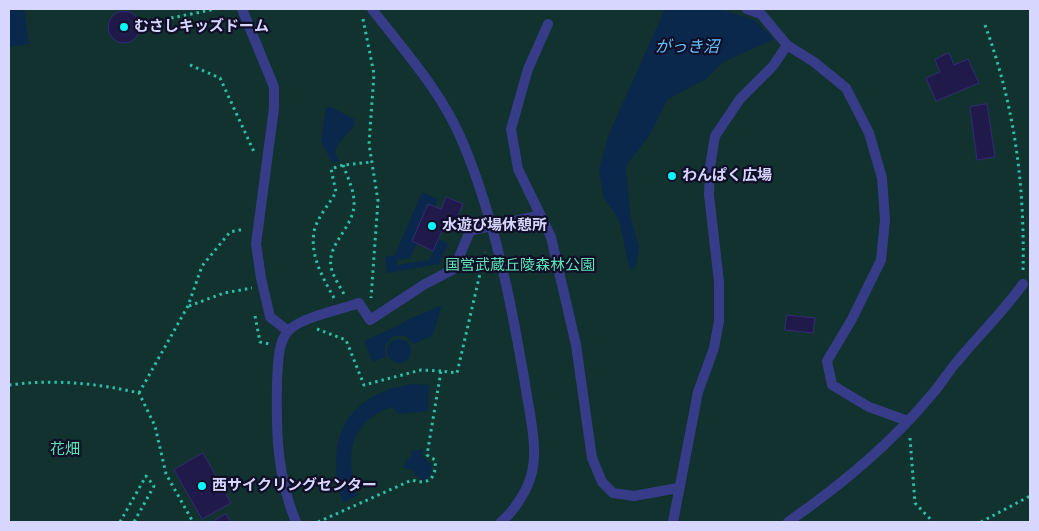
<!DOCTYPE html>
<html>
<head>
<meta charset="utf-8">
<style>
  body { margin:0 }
  #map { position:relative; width:1039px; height:531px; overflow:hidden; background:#110e28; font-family:"Work Sans",sans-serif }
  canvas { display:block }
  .frame { position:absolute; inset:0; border:10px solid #d7d6ff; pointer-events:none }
</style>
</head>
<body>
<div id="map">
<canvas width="1039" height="531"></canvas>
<div class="frame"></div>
</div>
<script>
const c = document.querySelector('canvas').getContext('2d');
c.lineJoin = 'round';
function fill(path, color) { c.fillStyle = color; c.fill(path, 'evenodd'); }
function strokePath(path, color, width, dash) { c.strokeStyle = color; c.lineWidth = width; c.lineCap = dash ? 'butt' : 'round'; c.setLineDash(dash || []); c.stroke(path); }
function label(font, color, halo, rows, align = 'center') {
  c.font = font + ' "Work Sans","Noto Sans JP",sans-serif'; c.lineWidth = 4.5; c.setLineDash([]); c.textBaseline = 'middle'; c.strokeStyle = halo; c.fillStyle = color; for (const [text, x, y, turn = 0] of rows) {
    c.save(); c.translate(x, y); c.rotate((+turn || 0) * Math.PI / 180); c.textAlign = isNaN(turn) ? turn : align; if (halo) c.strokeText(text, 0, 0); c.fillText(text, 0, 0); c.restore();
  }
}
fill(new Path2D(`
  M9,9h1021v513h-1021z`), '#11322e');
fill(new Path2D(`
  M9,9h15l5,35 -20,3z
  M665,9h54l35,11 20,19 -51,23 -17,17 -38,20 -19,37 -23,30 4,48 9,34 -3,18 -6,4 -11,-50 -16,-24 -4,-26 9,-34z
  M331,107l23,12 1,6 -17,19 -3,8 4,9 -7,2 -11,-22 5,-33z
  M422,192l16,7 -3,8 -7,-3 -16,37 5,2 -7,15 -13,2 1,5 31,-5 9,-21 10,5 -9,20 -52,9 -2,-16 10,-2z
  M442,305l-9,30 -19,9 -9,-8h-12l-8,9v12l-12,5 -9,-21 36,-16 5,-4z
  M387 351a12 12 0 1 1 24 0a12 12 0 1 1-24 0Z
  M412,384l17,1 -1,26 -30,3 -6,-7c-43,14 -48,50 -34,88l-15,8c-19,-62 1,-108 69,-119z
  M422,449l1,9 7,5 2,5 -2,8 -9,6 -1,-5 -5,-1 -1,-6 -11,-2 3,-7 6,-6 -2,-3z`), '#0a284c');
const building = new Path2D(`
  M108 27a16 16 0 1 1 32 0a16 16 0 1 1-32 0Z
  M949,53l5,12 14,-6 11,24 -43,18 -10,-23 14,-6 -5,-12z
  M987,104l8,53 -18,3 -7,-53z
  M446,197l17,7 -10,23 -8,-3 -12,27 -21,-10 16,-37 13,5z
  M787,315l28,3 -2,15 -28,-3z
  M203,453l28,50 -29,16 -28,-49z
  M226,514l5,8h-19z`);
fill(building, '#1f1a4a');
strokePath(building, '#332b77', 1);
strokePath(new Path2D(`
  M171,18l45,-9
  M363,19l11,55 -5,70 9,57 -7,97
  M985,25c30,82 40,161 38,248
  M190,65l30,13 35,76
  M343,165c5,13 12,27 11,41 -2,23 -27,38 -23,61 2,10 10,21 14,29
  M334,298c-11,-20 -24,-42 -20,-66 2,-13 16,-29 22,-40l-5,-23 12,-4 29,-3
  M189,306l35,-13 28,-5
  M255,316l5,26 10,2
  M317,329l29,11 18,45 57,-15 20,1
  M9,385c44,-6 87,-2 130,8l16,33 11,48 27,48
  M139,393l49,-87 14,-40 28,-34 15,-3
  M910,438l5,65 18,19
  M120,522l26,-46 8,10 -20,36
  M318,522l94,-42c17,6 25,-3 23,-20l-8,-5 14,-84 16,2 28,-121
  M981,522l49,-26`), '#2abfa9', 3, [2.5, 4]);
strokePath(new Path2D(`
  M242,9l32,78v21l-18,136 5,34 9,39 18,14
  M372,9c33,43 70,83 91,134 33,79 50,168 64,253 4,24 12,59 3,83 -5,15 -17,33 -29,43
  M747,9l14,5 26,31 27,17 32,26 23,45 13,45 3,42 -4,40 -29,59 -25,42 5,24 37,22 39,14
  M548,24l-20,45 -17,60 7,40 33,68 25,108 16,113 10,24 11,11 21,3 44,-8
  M296,522c-19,-45 -20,-90 -19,-139 1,-16 0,-39 11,-52 13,-14 52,-21 71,-28l11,17 55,-36 29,-15 16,-38 70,-16
  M673,522l25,-130 16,-44 5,-27v-39l-10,-87 1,-28 5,-31 25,-37 33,-33 14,-21
  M788,522c52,-36 104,-79 145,-129 8,-9 15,-21 23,-30 22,-27 47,-51 67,-79`), '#373c89', 10);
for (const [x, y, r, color] of [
  [124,27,5,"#02fdff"],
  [672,176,5,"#02fdff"],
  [432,226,5,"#02fdff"],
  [202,486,5,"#02fdff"]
]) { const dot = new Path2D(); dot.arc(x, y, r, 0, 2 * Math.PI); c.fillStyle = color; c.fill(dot); strokePath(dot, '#110e28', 2); }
label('bold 15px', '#d7d6ff', '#110e28', [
  ["むさしキッズドーム",134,27],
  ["わんぱく広場",682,176],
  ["水遊び場休憩所",442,226],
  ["西サイクリングセンター",212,486]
], 'left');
label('15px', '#5be6b6', '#110e28', [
  ["国営武蔵丘陵森林公園",520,266],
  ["花畑",65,450]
]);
label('italic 16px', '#64c5ff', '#110e28', [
  ["がっき沼",687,47]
]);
</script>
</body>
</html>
